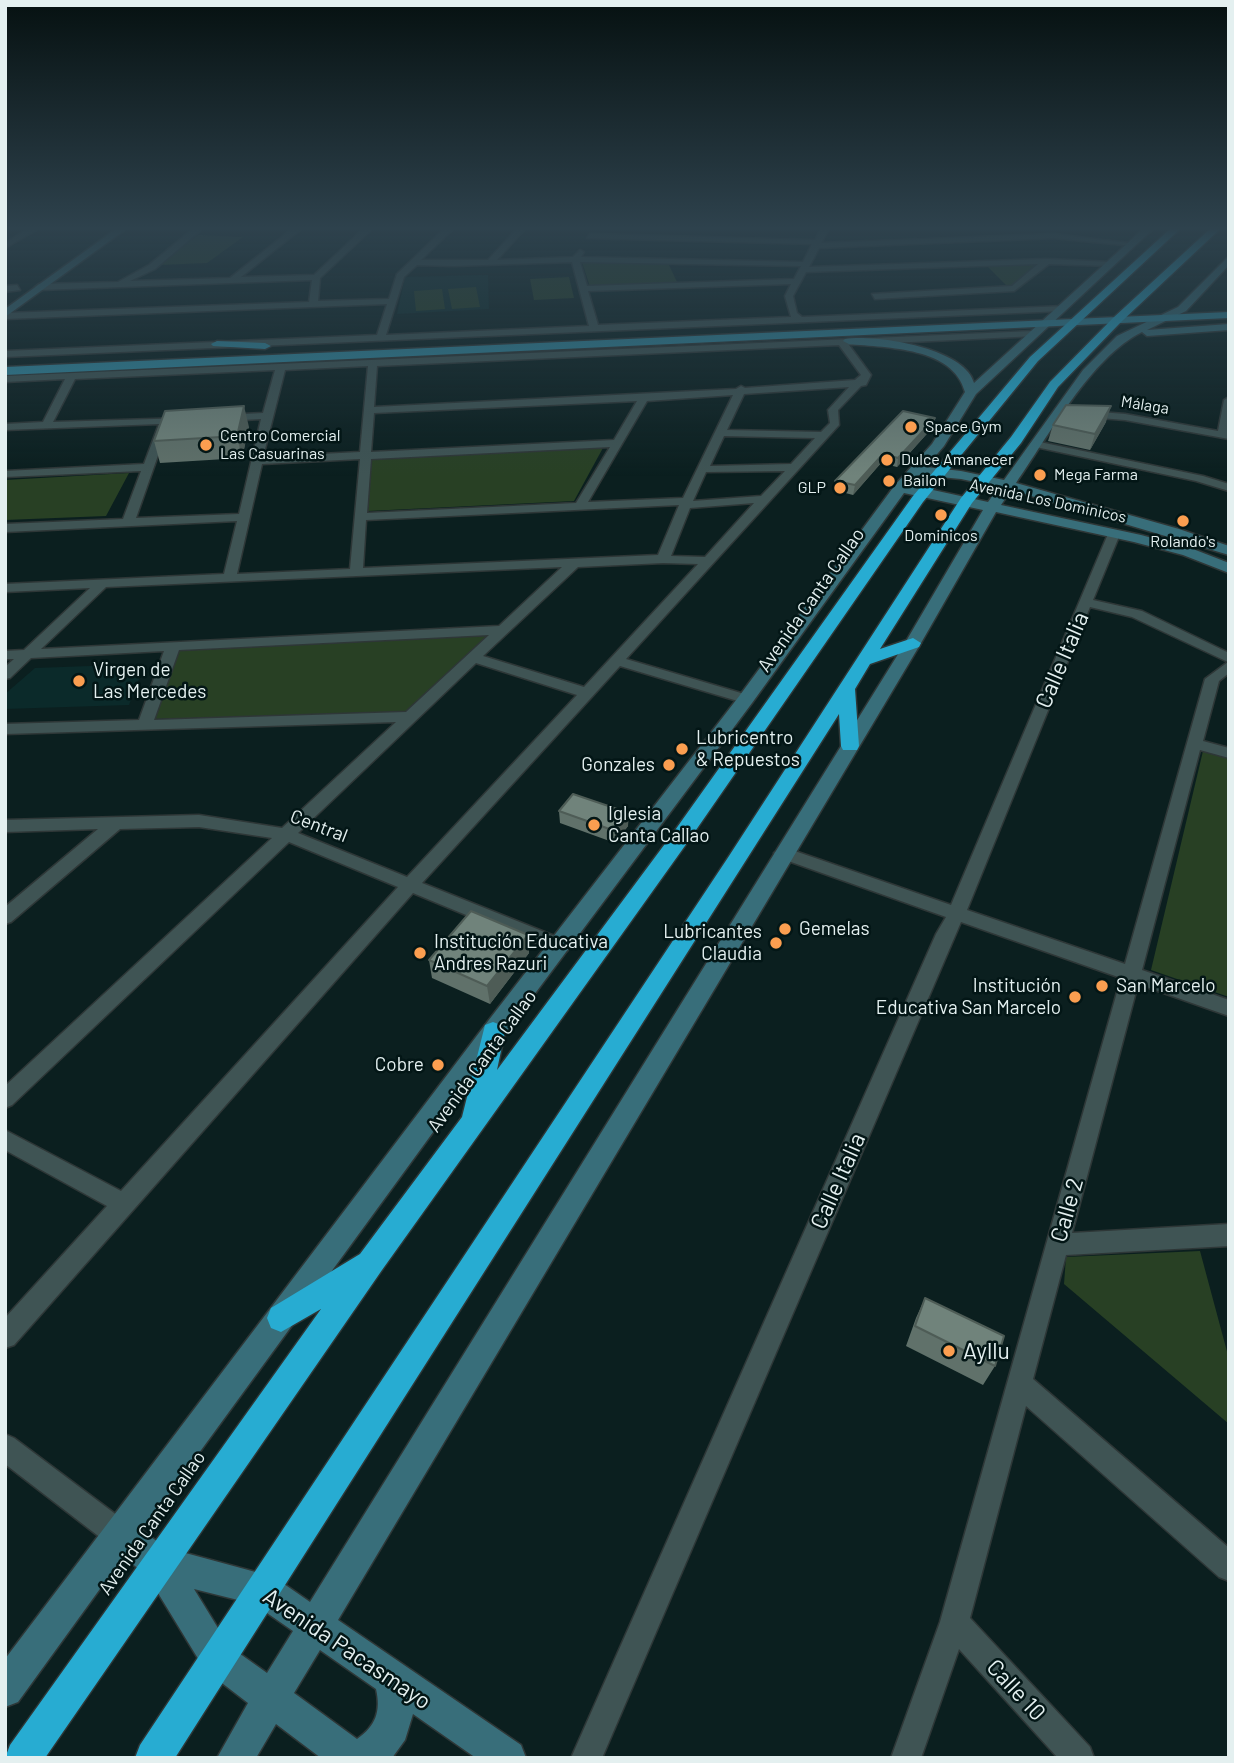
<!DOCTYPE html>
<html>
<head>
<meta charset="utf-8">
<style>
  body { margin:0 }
  #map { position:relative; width:1234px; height:1763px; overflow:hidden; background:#0b1f1f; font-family:Barlow,sans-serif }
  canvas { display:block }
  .frame { position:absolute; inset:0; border:7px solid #e4f0f0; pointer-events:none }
</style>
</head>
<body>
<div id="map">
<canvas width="1234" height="1763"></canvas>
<div class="frame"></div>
</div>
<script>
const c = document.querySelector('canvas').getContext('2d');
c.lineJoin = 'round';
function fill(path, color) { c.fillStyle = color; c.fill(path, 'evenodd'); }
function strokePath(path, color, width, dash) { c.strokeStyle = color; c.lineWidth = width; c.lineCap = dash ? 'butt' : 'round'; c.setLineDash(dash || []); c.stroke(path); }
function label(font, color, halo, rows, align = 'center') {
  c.font = font + ' Barlow,sans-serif'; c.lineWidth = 5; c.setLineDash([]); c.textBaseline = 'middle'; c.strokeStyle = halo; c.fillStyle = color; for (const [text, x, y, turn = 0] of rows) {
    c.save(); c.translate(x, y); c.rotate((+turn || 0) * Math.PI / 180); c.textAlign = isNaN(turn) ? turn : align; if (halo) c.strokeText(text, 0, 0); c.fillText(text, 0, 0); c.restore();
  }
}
fill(new Path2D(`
  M488,275l1,34 -92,5 8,-37z
  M145,664l-16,41 -124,4v-15l30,-26z`), '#0b2a2a');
fill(new Path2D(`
  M198,235l45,2 -36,26 -48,2z
  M582,262l86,1 10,21 -88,3z
  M1037,263l-23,22 -7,1 -20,-20z
  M569,277l5,21 -40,2 -4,-21z
  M476,287l4,20 -28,2 -4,-20z
  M442,289l3,20 -29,2 -2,-20z
  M604,446l-30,55 -206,10 2,-53z
  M129,473l-23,43 -101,4v-40z
  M490,635l-85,77 -251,7 24,-68z
  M1203,751l26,8v238l-78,-27z
  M1200,1251l29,108v65l-165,-140 2,-27z`), '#284024');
const street = new Path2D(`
  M28,229h10l-33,19v-5z
  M193,229h9l-47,40 -25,12 100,-3 62,-49h9l-60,48 73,-2 49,-46h9l-52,49 -2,23 71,-2 8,-25 47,-45h9l-32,31h67l29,-31h8l-28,31 76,-3 7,-7 4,2 -3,5 222,5 9,-18 -225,-6 3,-4 225,6 6,-11h8l-8,14 233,-9 83,10 -4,2 -79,-8 -235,10 -10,19 238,-8 64,3 4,2 -4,2 -62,-2 -35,27 -139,8 -3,-5 140,-8 26,-22 -232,8 -13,24 4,17 5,4 263,-11v4l-3,1 -1057,46v-6l372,-16 10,-31 -382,15v-6l304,-11 3,-22 -273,10 -4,-3 4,-3 79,-2 31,-17zM572,262l17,64 -203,9 18,-58 13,-12 36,1zM580,262l221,4 -7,13 -207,7zM791,284l-6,12 6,21 -193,8 -10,-34z
  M17,285l3,5 -15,2v-6z
  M1033,331l5,3 -2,2 -187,9 22,30 -5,10 -5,1 -23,24 1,15 -213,234 125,37 2,3 -2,3h-10l-121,-36 -198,217 145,58 2,5 -2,5h-14l-140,-58 -399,452 -9,3v-30l102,-112 -102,-56v-20l116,61 277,-304 -109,-45 -277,263 -7,3v-22l267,-248 -73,-11 -79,2 -109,93 -6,2v-17l93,-78 -93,3v-12l194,-5 83,13 114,-106 -391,12v-10l134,-4 25,-69 -133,7 -21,20 -5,1v-12l9,-8h-9v-8l19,-1 66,-62 -85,4v-8l219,-10 13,-53 -232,11v-8l118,-5 18,-48 -136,6v-6l139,-7 15,-40 -154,6v-6l38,-2 22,-43 -60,3v-6zM839,345l22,30 -6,5 -110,8 -4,-2 -5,3 -362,18 3,-41zM368,366l-8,86 -97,5 22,-87zM275,370l-12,43 -38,2 -5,3 5,3 36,-2 -22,95 -103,4 33,-94 18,-2v-4l-134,4 22,-43zM849,387l-21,23 2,13 -9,9 -94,-2 17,-36zM733,395l-50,103 -95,4 59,-101zM637,401l-23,39 -243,12 3,-39zM724,436l91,2 -24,26 -81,2zM610,447l-34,56 -209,10 4,-54zM360,459l-10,110 -113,5 25,-110zM785,471l-24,25 -68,5 13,-29zM754,503l-49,54 -34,-1 19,-48zM679,505l-21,50 -295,13 3,-48zM663,563l35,1 -114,123 -101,-31 95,-89zM562,567l-63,59 -458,23 65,-62zM489,635l-83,77 -252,8 25,-70zM476,663l101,32 -170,182 -109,-44z
  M1229,397v42l-104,-19 -38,-3 -5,-3 5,-3 38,3 93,17 6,-31z
  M1035,441l168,35 26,8v7l-33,-10 -165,-35 -1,-2z
  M1114,530l6,4 -27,66 49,11 87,42v20l-10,8 -16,60 26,7v10l-29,-8 -58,220 87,30v16l-91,-32 -66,249 157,-9v22l-163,9 -33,124 196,169v33l-10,-4 -193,-171 -56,212 120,129 4,11h-36l-99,-109 -38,109h-30l49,-136 181,-644 -160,-56 -359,836h-31l365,-824 10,-17 -169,-60 -3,-4 9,-6 6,2 162,56 157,-371zM1090,607l42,10 96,45 -23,17 -80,285 -158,-54z
  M5,1434l9,4 116,87 4,10 -4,10 -10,4 -10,-4 -105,-81z`);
const secondary = new Path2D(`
  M116,229h10l-121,88v-8z
  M1143,229h10l-177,165 -32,52 -18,21 35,4 43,9 79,-110 34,-34 61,-29 51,-51v9l-43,46 -39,19 82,-6v6l-82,6 -5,-4c-51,25 -94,105 -126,151l163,46 50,17v9l-218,-65 -10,15 140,30 52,14 36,14v10l-46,-18 -49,-13 -138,-30 -75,131 -583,977 183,125 5,13h-50l-63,-44 -8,26 -13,18h-71l-45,-34 -20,34h-39l31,-55 -43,-33 -58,-95 -24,-18 -105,145 -13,5v-48l480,-634 255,-330 155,-210 37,-41 33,-52c-12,-45 -77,-44 -116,-48l-6,-3 2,-2c30,-5 120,9 129,44zM919,475l42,4 38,8 -11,15 -78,-17zM904,493l79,17 -78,133 -595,959 -36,-25 -107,-29 -25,-17 359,-492 251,-336zM194,1589l60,15 39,27 -26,42 -38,-27zM320,1650l56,39c5,22 0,37 -19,50l-63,-46z`);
const primary = new Path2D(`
  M1229,312v6l-1224,57v-8z
  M217,341l48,2 6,3 -6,3 -52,-3 -2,-2z`);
const highway = new Path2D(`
  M1170,229h10l-142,132 -115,141 -236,341 -305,427 -337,488h-40l5,-13 311,-436 -40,23 -10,-4 -4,-10 4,-10 89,-54 102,-137 23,-92 8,-3 8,3 4,7 -8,38 176,-237 240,-337 117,-139z
  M1210,229h10l-99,93 -63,65 -37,56 -49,60 -92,146 33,-11 8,5 -2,4 -49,17 -15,25 4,57 -2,4h-14l-2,-4 -2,-32 -664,1044h-40l5,-13 589,-889 232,-358 50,-61 39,-55 63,-64z`);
strokePath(street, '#2e3737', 3);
strokePath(secondary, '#2e3737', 3);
strokePath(primary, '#2e3737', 3);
strokePath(highway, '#2e3737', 3);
fill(street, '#3f5454');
fill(secondary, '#386e7a');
fill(primary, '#3189a0');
fill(highway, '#27acd2');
fill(new Path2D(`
  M935,418l-2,9 -36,40 -16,-4 -28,32 -19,-5 1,-9z
  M1106,422l-16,28 -42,-9 5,-16z
  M249,427l-7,31 -82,5 -6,-22z
  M559,811l69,15 -13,17 -55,-20z
  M528,935l1,18 -39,51 -58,-26 -3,-18z
  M925,1298l70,68 -12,19 -77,-39 10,-28z`), '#60716a');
fill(new Path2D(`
  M244,406l5,21 -7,31 -5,-22z
  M1111,406l-5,16 -16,28 5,-16z
  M935,418l-2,9 -36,40 1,-9z
  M883,454l-2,9 -28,32 2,-10z
  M629,813l-1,13 -13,17v-12z
  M528,935l1,18 -39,51 -3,-18z`), '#4e5c56');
const building = new Path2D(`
  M1066,405l45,1 -16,28 -42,-9z
  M244,406l-7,30 -83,5 11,-30z
  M903,411l32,7 -37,40 -15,-4 -28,31 -20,-4z
  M573,794l56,19 -14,18 -56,-20z
  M471,911l57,24 -41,51 -58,-26z
  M925,1298l79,38 -9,30 -80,-40z`);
fill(building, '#70837b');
strokePath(building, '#4e5c56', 2);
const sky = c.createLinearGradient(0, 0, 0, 476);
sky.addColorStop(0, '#061111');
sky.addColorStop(0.48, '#2e424d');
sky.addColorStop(1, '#2e424d00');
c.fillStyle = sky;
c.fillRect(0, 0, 1234, 476);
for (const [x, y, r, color] of [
  [911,427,7,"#fb9e50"],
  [206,445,7,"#fb9e50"],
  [887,460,7,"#fb9e50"],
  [1040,475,7,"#fb9e50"],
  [889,481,7,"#fb9e50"],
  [840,488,7,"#fb9e50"],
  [941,515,7,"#fb9e50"],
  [1183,521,7,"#fb9e50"],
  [79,681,7,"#fb9e50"],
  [682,749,7,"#fb9e50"],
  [669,765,7,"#fb9e50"],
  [594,825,7,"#fb9e50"],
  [785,929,7,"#fb9e50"],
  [776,943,7,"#fb9e50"],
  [420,953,7,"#fb9e50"],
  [1102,986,7,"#fb9e50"],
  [1075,997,7,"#fb9e50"],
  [438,1065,7,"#fb9e50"],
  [949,1351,7,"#fb9e50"]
]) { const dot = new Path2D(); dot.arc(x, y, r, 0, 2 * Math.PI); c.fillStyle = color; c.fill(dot); strokePath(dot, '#031616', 2.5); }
label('16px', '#e4f0f0', '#031616', [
  ["Málaga",1145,405,9],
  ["Avenida Los Dominicos",1048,501,12]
]);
label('16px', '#e4f0f0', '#031616', [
  ["Space Gym",925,427],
  ["Centro Comercial",220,436],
  ["Las Casuarinas",220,454],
  ["Dulce Amanecer",901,460],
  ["Mega Farma",1054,475],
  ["Bailon",903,481],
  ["GLP",826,488,"right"],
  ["Dominicos",941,536,"center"],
  ["Rolando's",1183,542,"center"]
], 'left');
label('19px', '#e4f0f0', '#031616', [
  ["Avenida Canta Callao",811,600,-55],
  ["Central",319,826,21],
  ["Avenida Canta Callao",482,1061,-54],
  ["Avenida Canta Callao",152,1523,-55]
]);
label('19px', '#e4f0f0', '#031616', [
  ["Virgen de",93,670],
  ["Las Mercedes",93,692],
  ["Lubricentro",696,738],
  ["& Repuestos",696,760],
  ["Gonzales",655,765,"right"],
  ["Iglesia",608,814],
  ["Canta Callao",608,836],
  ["Gemelas",799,929],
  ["Lubricantes",762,932,"right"],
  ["Claudia",762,954,"right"],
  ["Institución Educativa",434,942],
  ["Andres Razuri",434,964],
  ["Institución",1061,986,"right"],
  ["Educativa San Marcelo",1061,1008,"right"],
  ["San Marcelo",1116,986],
  ["Cobre",424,1065,"right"]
], 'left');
label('23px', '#e4f0f0', '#031616', [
  ["Calle Italia",1062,660,-67],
  ["Calle Italia",838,1181,-66],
  ["Calle 2",1067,1210,-74],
  ["Avenida Pacasmayo",347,1649,34],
  ["Calle 10",1016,1690,47]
]);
label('23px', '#e4f0f0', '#031616', [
  ["Ayllu",963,1351]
], 'left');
</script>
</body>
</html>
